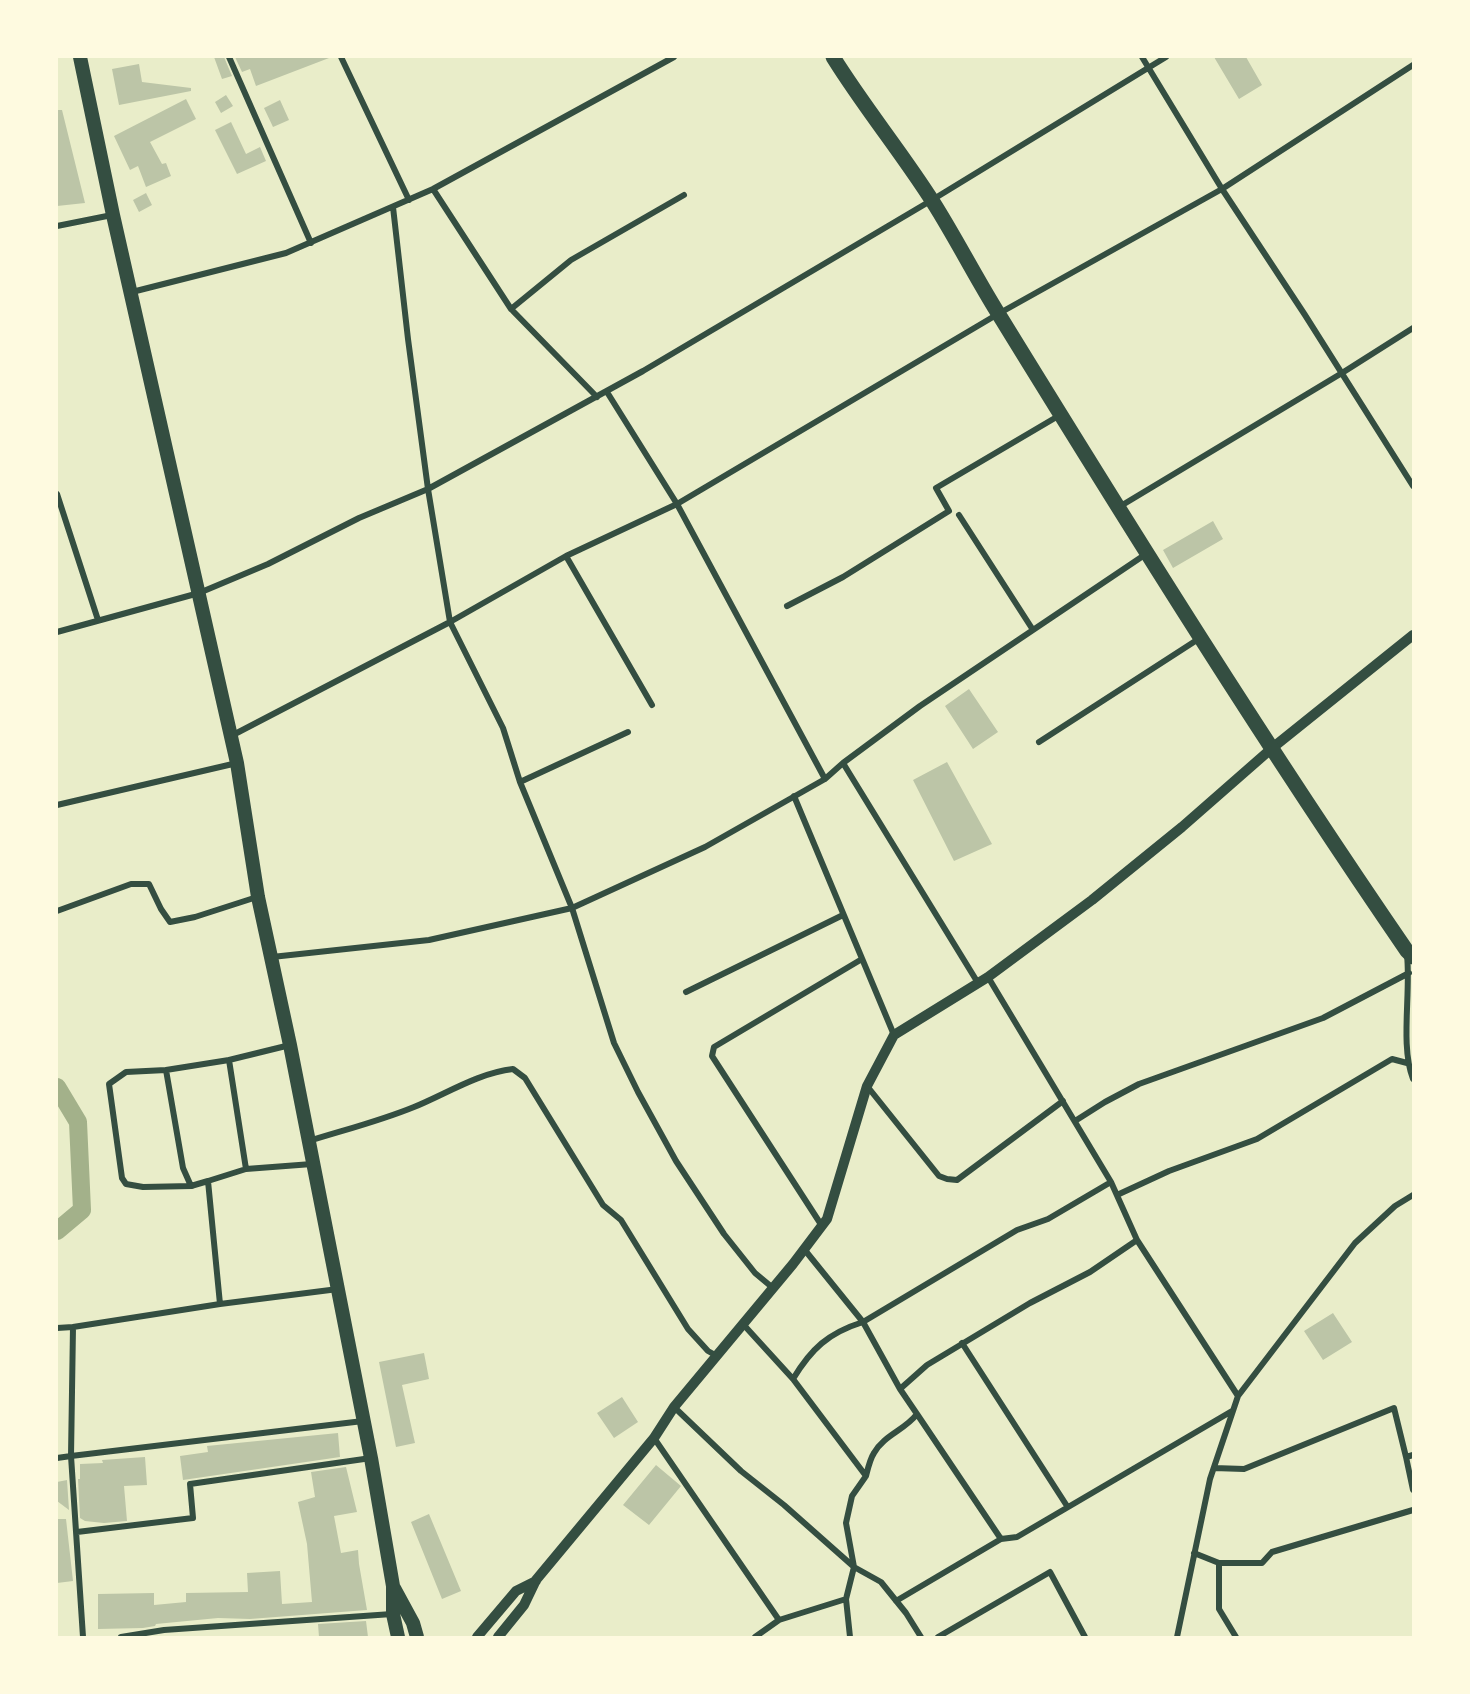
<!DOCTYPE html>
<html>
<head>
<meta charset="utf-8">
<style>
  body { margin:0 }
  #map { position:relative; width:1470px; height:1694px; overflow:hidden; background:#e9edc9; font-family:"Public Sans",sans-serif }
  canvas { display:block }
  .frame { position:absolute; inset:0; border:58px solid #fefae0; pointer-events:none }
</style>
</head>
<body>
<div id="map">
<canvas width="1470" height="1694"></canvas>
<div class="frame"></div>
</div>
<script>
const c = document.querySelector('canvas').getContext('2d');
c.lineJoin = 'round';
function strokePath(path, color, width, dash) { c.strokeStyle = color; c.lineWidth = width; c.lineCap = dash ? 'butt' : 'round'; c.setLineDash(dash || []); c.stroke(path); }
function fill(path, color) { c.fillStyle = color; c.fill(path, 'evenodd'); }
strokePath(new Path2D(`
  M57,1087l21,35 4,88 -25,21`), '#a3b18a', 18);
fill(new Path2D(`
  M214,57h10l8,19 -10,3z
  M235,57h94v1l-73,28 -6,-17 -8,3z
  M1214,57h32l16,28 -23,14z
  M139,64l3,18 49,6v3l-72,14 -7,-36z
  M226,95l7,11 -12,7 -6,-11z
  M186,99l10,20 -46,23 12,22 4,-1 5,13 -25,11 -8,-21 -8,4 -16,-34z
  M280,100l9,20 -16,7 -9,-19z
  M57,110h5l23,93 -28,3z
  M231,122l15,32 14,-7 6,14 -29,13 -22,-44z
  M146,193l6,12 -13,7 -6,-12z
  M1213,521l10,18 -50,29 -10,-18z
  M969,689l29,43 -25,17 -28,-43z
  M947,762l45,82 -38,17 -41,-81z
  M1333,1313l19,29 -29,18 -19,-29z
  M424,1353l5,26 -27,6 13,58 -19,4 -17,-85z
  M622,1397l16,25 -24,16 -17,-25z
  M338,1433l2,24 -157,23 -3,-24 28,-4 -1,-6z
  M145,1457l2,28 -23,1 3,35 -23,2 -19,-2 -5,-3 -2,-39h2v-15l23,-1 -1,-3z
  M656,1465l25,21 -32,39 -26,-20z
  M346,1467l11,45 -23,4 7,37 17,-3 1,14 8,46 -117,9 -32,-1 -62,6 -1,2 -12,2 -45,1v-35l56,-1v12l32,-3v-9l62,-1 -1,-19 33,-2 2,33 30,-2 -5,-58 -9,-42 17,-5 -4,-25z
  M67,1480l2,30 -12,-9v-19z
  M429,1514l32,77 -19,8 -31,-77z
  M57,1519h9l7,62 -16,2z
  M366,1621l2,16h-49l-1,-13z`), '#bcc5a7');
strokePath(new Path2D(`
  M229,57l82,186
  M341,57l68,143
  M1142,57l80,132 83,126 108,171
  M433,189l78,120 86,88
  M393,207l15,132 20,150 22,133 53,106 17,54 52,126 42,135 24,49 38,69 48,73 31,39 18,15
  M57,226l55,-11
  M132,292l154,-39 147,-64 241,-132
  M511,309l60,-49 113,-65
  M607,392l70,112 148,275
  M57,494l41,126
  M1119,507l223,-134 71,-45
  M959,515l74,115
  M566,556l86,149
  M787,606l56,-29 106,-66 -13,-23 124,-73
  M57,632l142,-39 69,-29 91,-46 69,-29 215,-118 289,-171 234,-143
  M231,736l219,-114 116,-66 111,-52 321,-190 224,-125 191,-124
  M1039,742l161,-104
  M843,763l135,220
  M520,782l108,-50
  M794,796l100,239
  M57,805l180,-42
  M57,911l74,-27h18l12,25 9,13 25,-5 62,-20
  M1407,955c4,39 -7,90 6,124
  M272,957l157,-17 143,-32 133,-61 120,-68 18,-16 77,-57 226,-152
  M686,992l157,-77
  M166,1070l-40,2 -17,12 13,94 4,6 17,3 49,-1
  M867,1086l72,90 8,3 10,1 106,-79
  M1075,1121l30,-19 34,-18 184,-66 86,-45
  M309,1141c35,-11 71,-20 105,-34 32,-13 64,-34 99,-38l12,9 78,127 18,15 67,109 20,22 9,5
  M246,1169l-17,-109 61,-15
  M208,1181l-17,5 -8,-18 -17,-98 63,-10
  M1117,1195l52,-24 88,-32 135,-80 15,4
  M822,1226l-110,-170 2,-9 148,-88
  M1137,1240l101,156
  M804,1249l59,73 37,67
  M220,1304l-12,-123 38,-12 66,-5
  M742,1323l51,56 73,97 -14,20 -6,27 8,44 -8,32 4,38
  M57,1328l16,-1
  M962,1343l105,163
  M793,1379c18,-30 35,-46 70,-57l154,-92 31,-11 63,-37 -123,-205
  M674,1407l67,64 43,34 70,62 27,15 25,31 15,24
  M654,1438l125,182
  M1406,1457l7,33
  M57,1458l14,-2 2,-129 147,-23 118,-15
  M1214,1468l30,1 150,-61 12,49 7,-2
  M866,1476c2,-8 4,-17 8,-23 10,-18 31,-23 43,-39l-17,-25 27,-24 103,-62 60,-31 47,-32 -26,-58
  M77,1532l116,-14 -3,-34 181,-26
  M1001,1539l16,-2 215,-126
  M1194,1553l25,10h43l10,-11 141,-42
  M1219,1563v46l17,28
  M896,1601l105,-62 -84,-125
  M83,1637l-12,-181 292,-35
  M121,1637l43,-7 228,-16
  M755,1637l24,-17 67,-21
  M938,1637l112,-65 35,65
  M1177,1637l33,-158 28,-83 117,-153 40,-37 18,-11`), '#344e41', 6);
strokePath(new Path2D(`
  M477,1637l39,-46 20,-10
  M498,1637l26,-32 12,-25 118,-142 20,-31 119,-143 34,-45 40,-133 27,-51 94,-58 104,-77 90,-73 89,-78 142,-114`), '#344e41', 10);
strokePath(new Path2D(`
  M80,57l33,158 124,548 21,134 32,148 81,413 22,128v28l5,23
  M394,1588l19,35 4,14`), '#344e41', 14);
strokePath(new Path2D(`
  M833,57c31,50 69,96 100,145 24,38 44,78 68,116 131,213 264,426 406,633l6,6`), '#344e41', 15);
</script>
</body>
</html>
